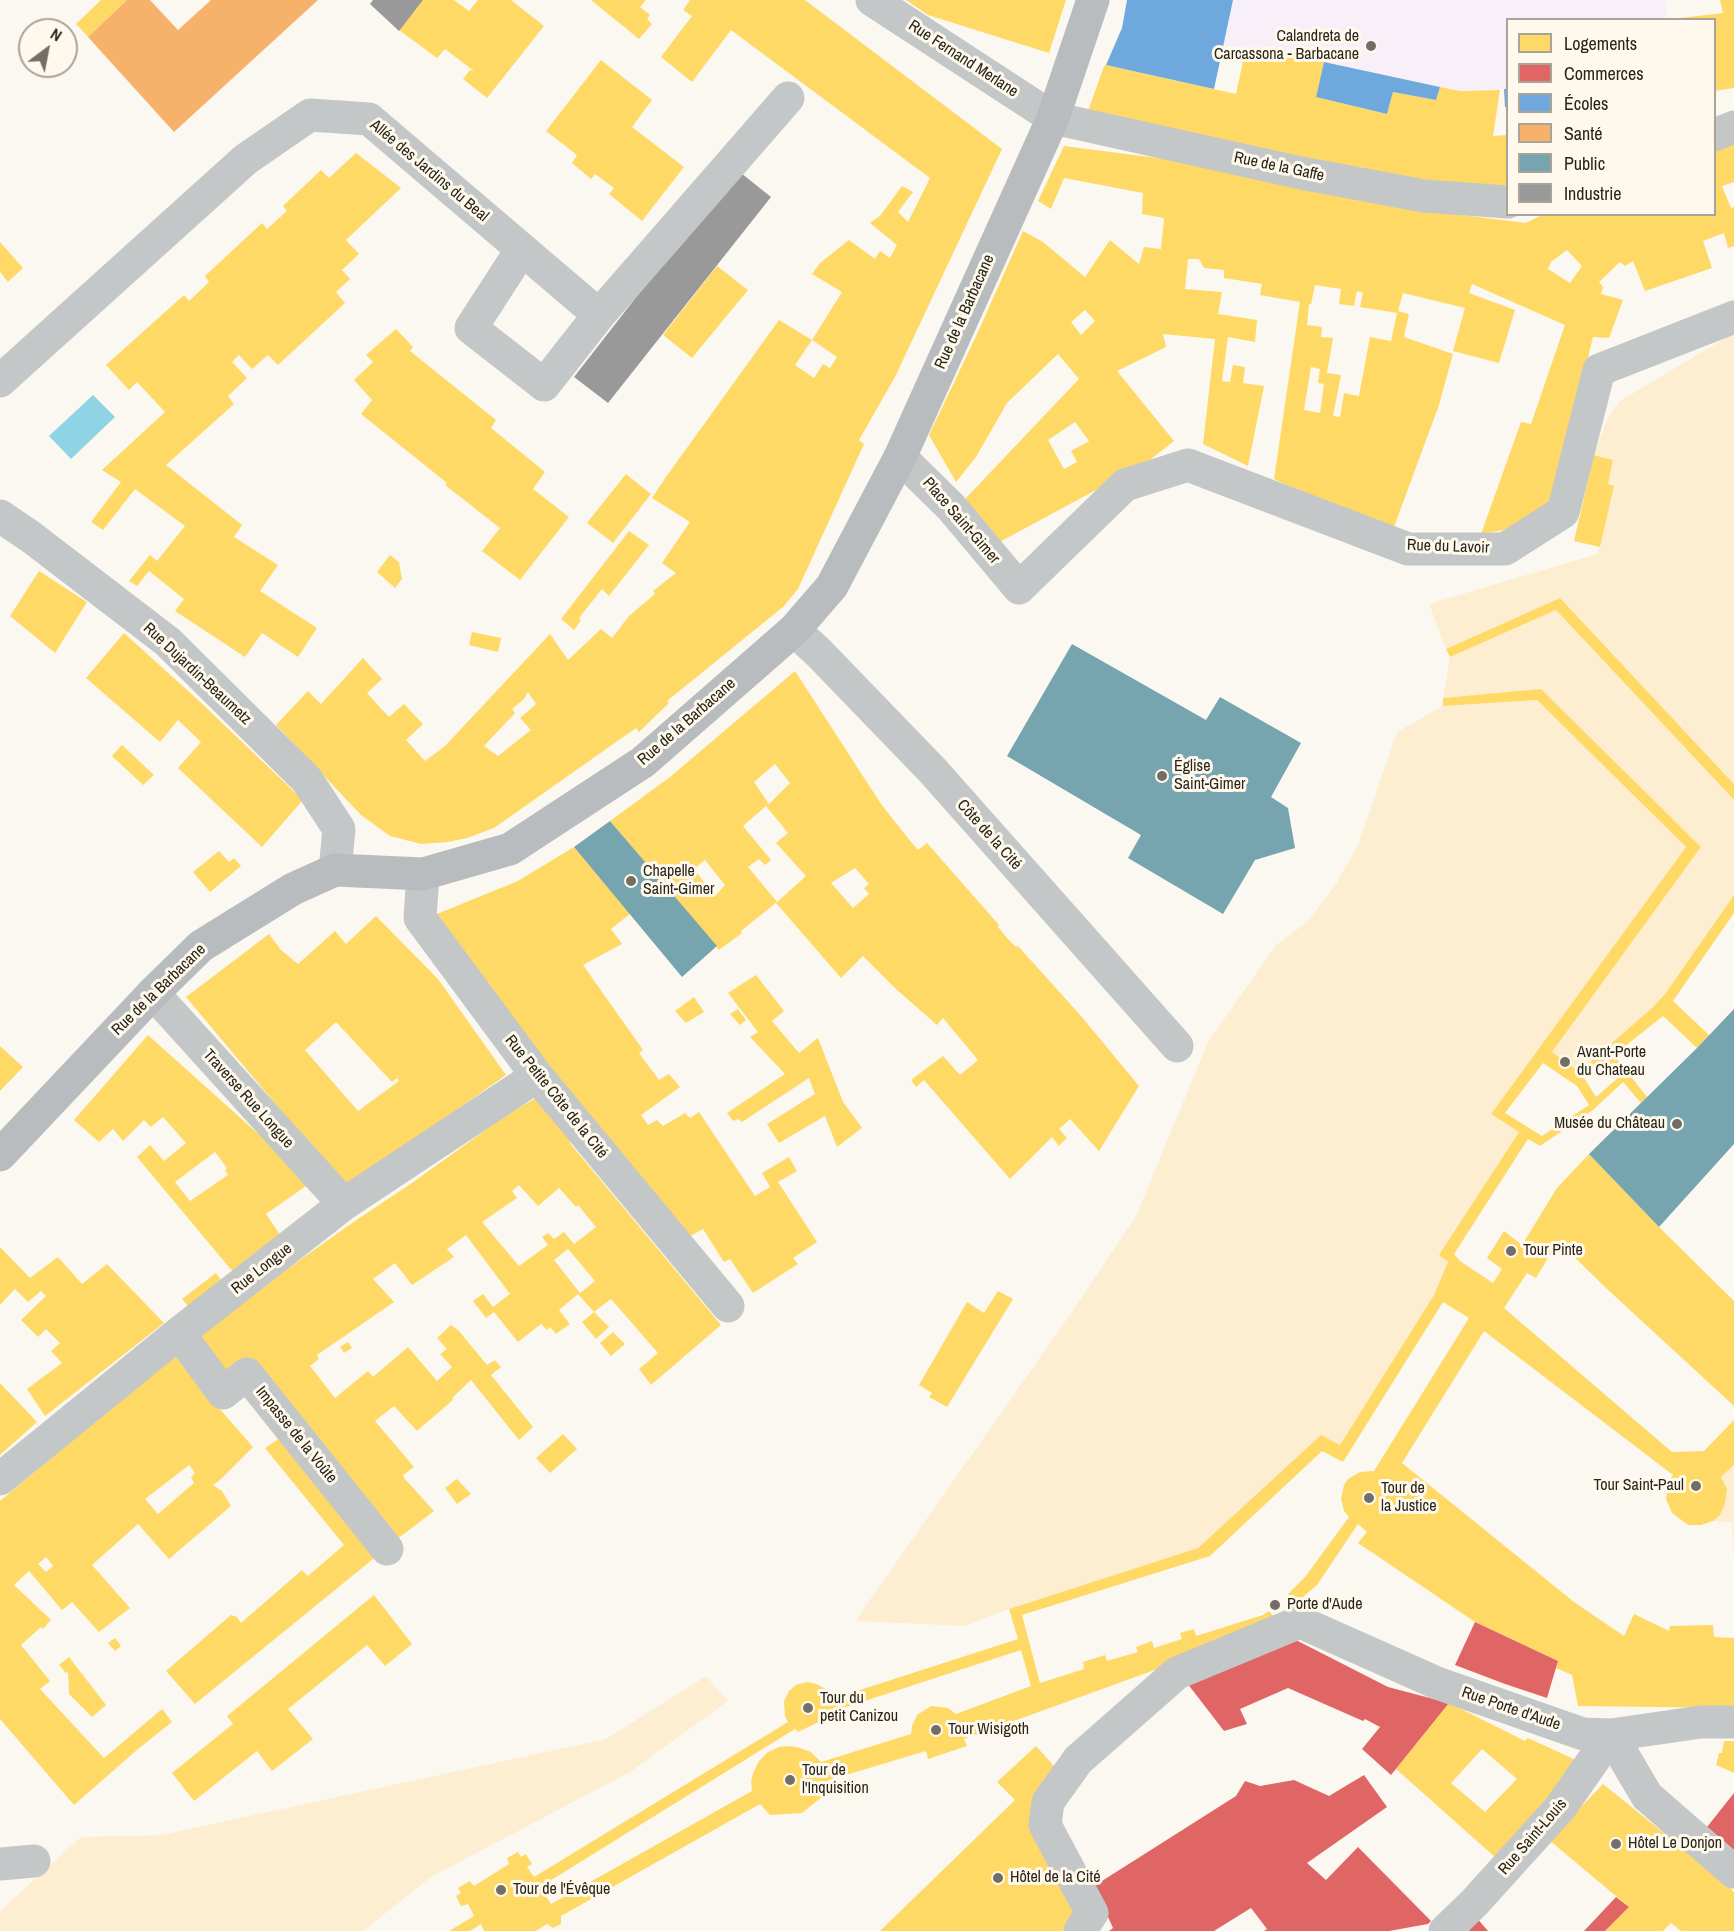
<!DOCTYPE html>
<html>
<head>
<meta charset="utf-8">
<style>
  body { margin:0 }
  #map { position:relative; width:1734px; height:1931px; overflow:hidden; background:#fbf8f1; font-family:"Archivo Narrow",sans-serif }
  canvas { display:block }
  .legend { position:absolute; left:1506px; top:18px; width:210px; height:198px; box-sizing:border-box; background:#fff9ed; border:2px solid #a9a498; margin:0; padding:8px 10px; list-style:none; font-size:18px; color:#292419 }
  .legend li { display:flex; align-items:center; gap:12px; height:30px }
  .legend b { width:30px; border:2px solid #a9a498 }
  .north { position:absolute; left:18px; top:18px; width:60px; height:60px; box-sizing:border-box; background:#fff9ed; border:2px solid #a9a498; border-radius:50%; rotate:32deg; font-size:16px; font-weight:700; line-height:24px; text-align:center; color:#292419 }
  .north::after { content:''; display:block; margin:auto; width:21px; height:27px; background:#726e65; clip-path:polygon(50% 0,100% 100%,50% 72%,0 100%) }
</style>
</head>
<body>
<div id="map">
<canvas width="1734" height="1931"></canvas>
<ul class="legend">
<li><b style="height:16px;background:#ffd966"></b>Logements</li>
<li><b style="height:16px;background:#e06666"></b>Commerces</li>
<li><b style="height:16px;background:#6fa8dc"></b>Écoles</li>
<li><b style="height:16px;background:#f6b26b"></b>Santé</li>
<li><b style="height:16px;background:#76a5af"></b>Public</li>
<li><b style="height:16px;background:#999"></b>Industrie</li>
</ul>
<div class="north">N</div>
</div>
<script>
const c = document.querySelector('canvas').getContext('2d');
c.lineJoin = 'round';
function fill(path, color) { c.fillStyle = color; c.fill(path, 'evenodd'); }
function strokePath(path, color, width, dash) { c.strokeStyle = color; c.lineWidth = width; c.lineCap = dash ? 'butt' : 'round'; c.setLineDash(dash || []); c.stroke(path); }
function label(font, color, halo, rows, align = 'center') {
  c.font = font + ' "Archivo Narrow",sans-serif'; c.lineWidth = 6; c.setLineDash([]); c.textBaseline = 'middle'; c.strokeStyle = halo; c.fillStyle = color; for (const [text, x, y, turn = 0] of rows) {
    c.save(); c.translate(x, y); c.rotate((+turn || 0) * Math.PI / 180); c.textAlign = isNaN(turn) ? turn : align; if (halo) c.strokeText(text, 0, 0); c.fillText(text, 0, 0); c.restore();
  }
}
fill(new Path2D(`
  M1127,0h539l1,19 -159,1 -1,69 -47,2 -136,-29 -202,-34z`), '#f8f0f9');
fill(new Path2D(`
  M1734,333v451l-174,-186 -114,51 -17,-45 168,-50 3,-7 14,-61 -6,-2 5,-24 -19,-5 14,-38 12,-16z
  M1556,610l178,190v95l-69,99 -12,13 -74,65 -27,-20 149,-205 -160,-157 -98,8 7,-41z
  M1537,700l149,147 -195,267 28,18 -79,123 8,7 -14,33 -94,150 -19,-10 -123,113 -189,61 -45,17 -109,-5 219,-312 62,-93 72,-174 68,-97 31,-23 28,-36 23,-41 39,-113 46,-26z
  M1734,1465v92l-2,-34 -19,-2c14,-13 16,-27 8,-44z
  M706,1676l22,25 -98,71 -199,105 -68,54h-363v-20l81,-74 80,-2 445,-96z`), '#fdeed2');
fill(new Path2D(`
  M93,395l22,22 -44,42 -22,-23z`), '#8ed4e4');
fill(new Path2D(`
  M101,0h26l-39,37 -12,-13z
  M423,0h31l15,11 9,-11h33l33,26 -57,72 -24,-19 7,-9 4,1 -29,-22 -8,9 -38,-28z
  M591,0h55l-6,7 10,8 -3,4 5,5 -13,15z
  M690,0h115l197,149 -107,228 -36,63 5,4 -66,145 -15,18 -116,94 2,2 -30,29 -3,-4 -142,100 -27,10 -19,4 -27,2 -31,-8 -29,-21 -85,-90 32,-34 13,13 42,-46 19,21 -15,14 22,24 15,-13 19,20 -17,16 19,21 19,-14 106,-113 18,26 33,-31 11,9 17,-22 26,-22 -2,-3 23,-18 -14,-10 28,-41 -38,-24 14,-21 113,-157 33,20 -17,25 19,13 9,-14 7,4 7,-11 -25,-17 30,-48 -30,-18 8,-11 29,-23 26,19 5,-8 10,7 7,-13 -27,-22 10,-7 22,-30 11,6 -15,20 10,10 22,-44 -199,-148 -39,52 -31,-25 31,-41 -9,-6zM528,692l8,12 -16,14 11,12 -33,26 -14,-10 31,-33 -3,-4 12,-10z
  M906,0h160l-17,53 -121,-38z
  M1720,0h14v88l-20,3v-71l-34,-2 43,-5z
  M1246,48l54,8 24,6 -8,35 71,17 6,-22 43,8 4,-13 20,4 40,-1 -7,46 15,-1v51l-76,3 -344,-78 16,-45 2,-1 130,29z
  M601,60l51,40 -20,27 52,40 -42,54 -33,-27 5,-6 -19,-14 -4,5 -19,-16 5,-8 -31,-24z
  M1734,140v42l-12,4 9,22 3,-1v39l-6,2 -4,-15 -21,8 9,27 -67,23 -12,-30 -8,5 -5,-4 -21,20 4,5 -2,7 22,6 -14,38 -16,-1 -42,172 -23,17 -47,8 40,-112 10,2 34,-99 -93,-41 -3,9 46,17 -16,53 -46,-12 12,-43 -62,-15 -5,18 11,3 -5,23 49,17 -14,51 -48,130 -117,-56 26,-177 -40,-7 2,-11 -38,-6v-8l-20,-2 -5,-9h-11l-3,30 37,3 -4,22 39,6 -2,22 -27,-5 -6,44 8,1 3,-17 12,2 -2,16 21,3 -16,80 -45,-22 12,-105 -52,-5 3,13 -49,24 57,70 -28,22 -152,82 -29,-46 114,-120 -21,-25 -51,49 -31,54 -20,25 -27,-47 49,-103 45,-101 20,11 42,35 25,-37 29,24 5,-17 17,2 3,-31 -22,-4 1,-21 -79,-15 -13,31 -13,-8 26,-55 117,15 273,53 72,9 18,-9h170v-66zM1567,250l15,16 -12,17 -22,-14 3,-7zM1315,285l26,4 -2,15 15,2 3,-15 6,2 -3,14 37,6 -6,28 -21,-4 -11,59 -15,-3 -4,24 -7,-1 8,-41 -14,-2 6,-35 -12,-1 1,-10 -15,-2 2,-21h2zM1085,310l10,11 -14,14 -10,-13zM1311,367l9,2 -2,14 6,1 -4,29 -16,-3zM1075,422l14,19 -18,10 6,11 -13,7 -16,-29z
  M356,153l45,35 -55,52 13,14 -17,16 8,9 -14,13 9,11 -67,62 -10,-10 -16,14 -13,-14 -7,7 15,16 -19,18 6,8 -68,61 76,60 -8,12 44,28 -18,26 57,37 -19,29 -36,-24 -17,24 -70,-46 9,-12 -35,-28 -12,15 -8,-5 21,-26 7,6 28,-35 -50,-37 -32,41 -12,-8 30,-40 -19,-12 63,-58 -28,-30 -8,8 -23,-25 78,-70 5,6 20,-19 -4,-6 57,-53 5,6 20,-18 -4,-5 38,-36 8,8z
  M0,242l23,26 -15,14 -8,-10z
  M717,266l31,24 -56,68 -29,-23z
  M396,329l17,18 -3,4 86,69 -5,8 54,44 -12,17 36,28 -49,63 -38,-29 18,-23 -55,-43 2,-2 -86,-69 11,-14 -18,-20 19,-18 -7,-7z
  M1594,455l19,5 -5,24 6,2 -14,61 -26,-6z
  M626,474l25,20 -38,49 -26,-20z
  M629,531l20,14 -40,51 -7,-7 -23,29 2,2 -7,10 -13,-11z
  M390,555l9,7 3,17 -7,9 -18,-16z
  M39,571l48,31 -32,51 -45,-37z
  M1560,598l174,186v16l-178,-190 -106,47 -4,-8z
  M472,632l29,6 -3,14 -29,-7z
  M124,633l73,66 106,101 -41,47 -84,-79 23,-26 -23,-22 -18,22 -74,-64z
  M795,671l86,133 26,33 11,13 9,-7 65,74 7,8 -1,2 9,11 9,9 2,-1 63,70 58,70 -40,65 -29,-32 -11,10 8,9 -8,8 -7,-9 -42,42 -86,-99 -8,7 -5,-7 32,-24 17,19 18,-15 -35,-42 -6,7 -41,-36 -33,-33 -22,22 -65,-75 30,-27 -30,-33 12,-10 -22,-27 -23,20 28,34 -6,5 -6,-6 -11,8 29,35 -36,29 1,2 -23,17 -109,-129 60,-44zM775,764l15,19 -21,21 -15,-22zM705,860l20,25 -10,11 -21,-27zM855,868l14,16 -5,4 5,6 -16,14 -22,-25z
  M1541,689l160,158 -149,205 27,20 74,-65 12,-13 69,-99v18l-61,88 36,34 -12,13 -34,-32 -49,39 33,42 -6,6 -18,-21 -30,28 -53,36 -12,-7 -74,115 6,7 33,22 9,-14 -15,-11 17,-27 18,14 35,-57 32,-34 70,73 75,74v105l-128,-118 -48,-47 -22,37 -9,-5 -23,35 168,144 32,-1 30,-31v45l-13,12 6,12 -2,15 -5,11 -7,6 -12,4h-13l-16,-12 -6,-14 3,-17 4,-7 -189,-144 -82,132 172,139 50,34 10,-22 35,17 1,-5 43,-1 1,12 20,1v70l-156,-2 -6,-31 -16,-7 2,-7 -83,-39 -117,-79 9,-11 -9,-8 -41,61 -21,18 -8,-9 17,-17 44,-60 -5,-6 -3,-12 3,-14 4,-6 12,-7 14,-1 95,-153 -26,-16 -100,160 -21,-11 -112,105 -188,59 18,68 44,-14 -1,-7 22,-7 2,6 31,-9 -2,-5 16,-6 2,7 28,-9 -2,-6 14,-4 2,7 67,-21 6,-4 8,10 -9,8 -304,110 3,7 -39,13 -2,-8 -97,29 -7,17 -20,16 -32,2 -10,-11 -199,112v8l-8,4 -6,-4 -11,7h-52l-3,-7 -11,7h-21l25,-15 -6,-12 -7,2 -5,-10 5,-3 -3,-5 12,-7 4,5 35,-22 -2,-6 11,-6 3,5 5,-3 6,10 -5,3 7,10 254,-155 -3,-6 -1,-15 5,-10 7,-6 11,-3 10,2 10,6 5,9 186,-60 -9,-30 189,-61 123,-113 19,10 94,-150 14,-33 -9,-7 80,-123 -28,-18 195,-267 -149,-147 -94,6v-8zM1605,1061l14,16 -23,20 -12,-19zM1543,1063l34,23 12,19 -47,31 -37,-23zM1021,1650l10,36 -75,28 -8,-6 -17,-2 -14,9 -5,11 -1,8 -90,28 -10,-10 -11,-4 -10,-2 -11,1 -11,5 -9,9 -5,10 -3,10 1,10 -201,113 -11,-17 255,-158 3,3 35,-17 1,-4z
  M122,745l32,30 -11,10 -31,-29z
  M574,847l56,67 -19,15 11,15 -39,21 60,85 -4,3 20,27 10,-6 11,13 -39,28 7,10 9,-5 6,6 22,-13 5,5 9,-6 56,84 15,-9 -8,-14 27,-16 8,14 -19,11 39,60 -24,16 5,6 -45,29 -23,-34 -6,3 -21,-33 -21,12 -33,-39 -212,-288 81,-33z
  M219,851l10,11 5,-4 7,8 -31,26 -17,-20z
  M376,916l62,63 68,96 -160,113 -160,-191 83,-63 12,16 17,14 37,-33 11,13zM336,1022l56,60 5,-4 2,3 -41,30 -53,-61z
  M756,975l28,36 -12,10 27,32 19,-15 25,64 19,26 -25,19 -12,-31 -46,27 -12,-19 48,-30 -6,-16 -67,44 -4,-3 -5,2 -6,-8 58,-39 -35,-37 8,-5 -30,-39z
  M694,997l10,15 -18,11 -11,-12z
  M738,1009l8,11 -6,5 -10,-11z
  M148,1035l116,104 42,47 -40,28 15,22 -48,36 -96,-115 13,-12 14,16 22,-18 -23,-26 -12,10 -7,-7 -21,21 -10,-12 -14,13 -25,-22zM215,1152l12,16 -2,2 3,5 -38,26 -15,-19z
  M0,1046l23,21 -23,24z
  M536,1098l37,42 -4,2 152,183 -70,60 -12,-16 19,-16 -47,-54 -17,13 -16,-18 -19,16 11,14 -14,10 -6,-7 -3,3 -6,-6 -23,18 -24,-30 -8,6 -13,-17 10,-7 10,13 17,-13 -44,-59 -19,14 7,8 -42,28 -17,-22 -22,16 21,23 -77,53 2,4 -9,7 25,32 33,-27 5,6 35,-30 29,34 15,-14 -12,-13 7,-5 -10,-11 14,-13 8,6 28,34 8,-5 6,7 -10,8 42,52 -14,13 -48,-60 -19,18 1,2 -36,31 -23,-25 -19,15 39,46 -11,8 1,3 30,33 -42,32 -120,-152 -46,-10 -34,-40 91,-69 69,-49 60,-40 93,-67zM519,1185l19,21 21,-18 17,19 2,-2 18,22 -22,17 -10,-12 -10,7 -6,-6 -6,4 6,8 -29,21 -37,-44 35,-24 -5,-7zM568,1249l27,32 -15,12 -26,-33z
  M0,1247l30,31 28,-21 24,27 25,-20 57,59 -119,93 -18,-27 35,-26 -11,-12 9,-8 -14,-14 -8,8 -17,-17 25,-24 -5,-5 -13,11 -13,-13 -15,16z
  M216,1273l5,7 -33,26 -6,-7z
  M998,1291l15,8 -66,108 -18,-10 3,-4 -13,-8 48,-83 17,11z
  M594,1312l15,15 -13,12 -14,-17z
  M613,1332l12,12 -14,12 -11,-13z
  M348,1342l4,6 -8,5 -4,-6z
  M178,1352l40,55 35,40 -33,33 -7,5 9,6 9,15 -62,53 -31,-35 -46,41 38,43 -31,24 -27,-30 -10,8 -33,-39 -15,14 37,35 -8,9 -2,-2 -20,18 29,36 -10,8 64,69 58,-49 10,13 -34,27 -64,56 -74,-86v-218zM189,1465l6,8 -4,4 3,6 -36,31 -13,-15zM46,1557l7,9 -7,6 -8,-8z
  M0,1383l37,39 -37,33z
  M563,1434l14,15 -27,24 -14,-15z
  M283,1436l95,119 -183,149 -29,-33 65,-56 6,2 4,6 61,-53 6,6 36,-31 -79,-97z
  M457,1479l14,15 -14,10 -12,-16z
  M374,1595l38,49 -27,22 -18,-21 -79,64 25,30 -41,32 -15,-20 -63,50 -22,-28 61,-49 -6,-8z
  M115,1638l6,8 -6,5 -7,-8z
  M69,1657l37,48 -14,12 -23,-23 -1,-22 -2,1 -7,-8z
  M1449,1703l76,38 3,-3 50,23 1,10 -83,87 -100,-89zM1482,1749l35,30 -32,33 -34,-29z
  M1724,1741h10v32l-18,-8 3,-12h3z
  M1036,1746l18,20 -23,42 49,99 -17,24h-183l135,-131 -18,-18z
  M1603,1784l119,96 12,12v39h-53l-10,-8 -8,8h-58l24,-24 -80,-67z`), '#ffd966');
fill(new Path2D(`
  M1475,1622l83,39 -11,37 -42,-14 -50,-19z
  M1290,1637l98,50 61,16 -58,72 -29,-26 18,-22 -15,-8 -2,2 -75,-33 -48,21 7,15 -23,7 -37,-48z
  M1364,1775l23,32 -80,56 19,17 32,-33 73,74 -3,3 -39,7h-125l3,-2 -16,-21 -37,23h-105l4,-3 -19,-42 142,-90 9,-15 15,5 34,-6 35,16z
  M1734,1793v57l-27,-23z
  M1616,1897l13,10 -24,24h-21z
  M1475,1916l13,15h-26z`), '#e06666');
fill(new Path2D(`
  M1127,0h106l-19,89 -108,-24 16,-37z
  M1324,62l116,25 -4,13 -43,-8 -6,22 -71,-17z
  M1504,89h4v18h-3z`), '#6fa8dc');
fill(new Path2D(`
  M127,0h23l28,30 33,-30h107l-144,132 -86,-95z`), '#f6b26b');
fill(new Path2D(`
  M1072,644l134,76 14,-23 81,46 -30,54 17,11 7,40 -40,12 -32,54 -95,-56 13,-23 -134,-79z
  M610,821l107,125 -35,31 -108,-130z
  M1734,1009v135l-75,83 -70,-73 108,-106z`), '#76a5af');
fill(new Path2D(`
  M373,0h50l-24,31 -29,-27z
  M736,169l35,28 -163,206 -34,-26z`), '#999');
strokePath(new Path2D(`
  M872,0l181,118 248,55 123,23 84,6
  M1714,135l20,-8
  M522,249l-51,79 73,57 55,-70
  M0,381l246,-222 64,-44 59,4 230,196 189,-217
  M900,457l51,50 68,81 106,-103 63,-20 220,84h97l58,-37 36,-142 135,-53
  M0,516l31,21 137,105 139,138 32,49 -4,41
  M794,630l25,23 114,118 244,275
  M423,874l-3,44 117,158 191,230
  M153,993l191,211
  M179,1333l44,60 24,-19 140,175
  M0,1479l179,-146 165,-129 193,-128
  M1611,1735l36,61 87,76
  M0,1864l34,-3
  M1080,1931l12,-18 -47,-88 3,-23 30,-42 99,-87 123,-51 137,61 146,51 28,1 90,-13h33
  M1445,1931l29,-28 86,-95 51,-73`), '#c4c7c8', 33);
strokePath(new Path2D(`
  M0,1155l153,-162 48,-47 92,-57 42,-19 88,4 87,-25 133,-87 151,-132 38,-44 68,-129 153,-339 40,-118`), '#b9bcbf', 33);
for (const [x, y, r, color] of [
  [1371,46,6,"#726e65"],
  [1162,776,6,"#726e65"],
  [631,881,6,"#726e65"],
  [1565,1062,6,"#726e65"],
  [1677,1124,6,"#726e65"],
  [1511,1251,6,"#726e65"],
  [1696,1486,6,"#726e65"],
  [1369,1498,6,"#726e65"],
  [1275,1605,6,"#726e65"],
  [808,1708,6,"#726e65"],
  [936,1730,6,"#726e65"],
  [790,1780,6,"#726e65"],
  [1616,1844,6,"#726e65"],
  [998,1878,6,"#726e65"],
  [501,1890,6,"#726e65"]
]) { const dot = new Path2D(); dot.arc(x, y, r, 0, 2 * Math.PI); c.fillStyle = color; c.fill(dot); strokePath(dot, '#fff9ed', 2); }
label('16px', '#292419', '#fff9ed', [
  ["Calandreta de",1359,37,"right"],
  ["Carcassona - Barbacane",1359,55,"right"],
  ["Église",1174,767],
  ["Saint-Gimer",1174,785],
  ["Chapelle",643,872],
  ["Saint-Gimer",643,890],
  ["Avant-Porte",1577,1053],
  ["du Chateau",1577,1071],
  ["Musée du Château",1665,1124,"right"],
  ["Tour Pinte",1523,1251],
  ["Tour Saint-Paul",1684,1486,"right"],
  ["Tour de",1381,1489],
  ["la Justice",1381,1507],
  ["Porte d'Aude",1287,1605],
  ["Tour du",820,1699],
  ["petit Canizou",820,1717],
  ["Tour Wisigoth",948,1730],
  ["Tour de",802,1771],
  ["l'Inquisition",802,1789],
  ["Hôtel Le Donjon",1628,1844],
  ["Hôtel de la Cité",1010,1878],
  ["Tour de l'Évêque",513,1890]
], 'left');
label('16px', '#292419', '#fff9ed', [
  ["Rue Fernand Merlane",963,59,33],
  ["Rue de la Gaffe",1279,167,12],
  ["Allée des Jardins du Beal",429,171,40],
  ["Rue de la Barbacane",965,312,-66],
  ["Place Saint-Gimer",961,521,49],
  ["Rue du Lavoir",1448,547,2],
  ["Rue Dujardin-Beaumetz",197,674,43],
  ["Rue de la Barbacane",687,722,-41],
  ["Côte de la Cité",989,835,48],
  ["Rue de la Barbacane",159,990,-44],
  ["Rue Petite Côte de la Cité",556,1097,51],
  ["Traverse Rue Longue",248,1099,48],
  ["Rue Longue",262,1269,-38],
  ["Impasse de la Voûte",296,1435,51],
  ["Rue Porte d'Aude",1511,1709,19],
  ["Rue Saint-Louis",1533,1837,-49]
]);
</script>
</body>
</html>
